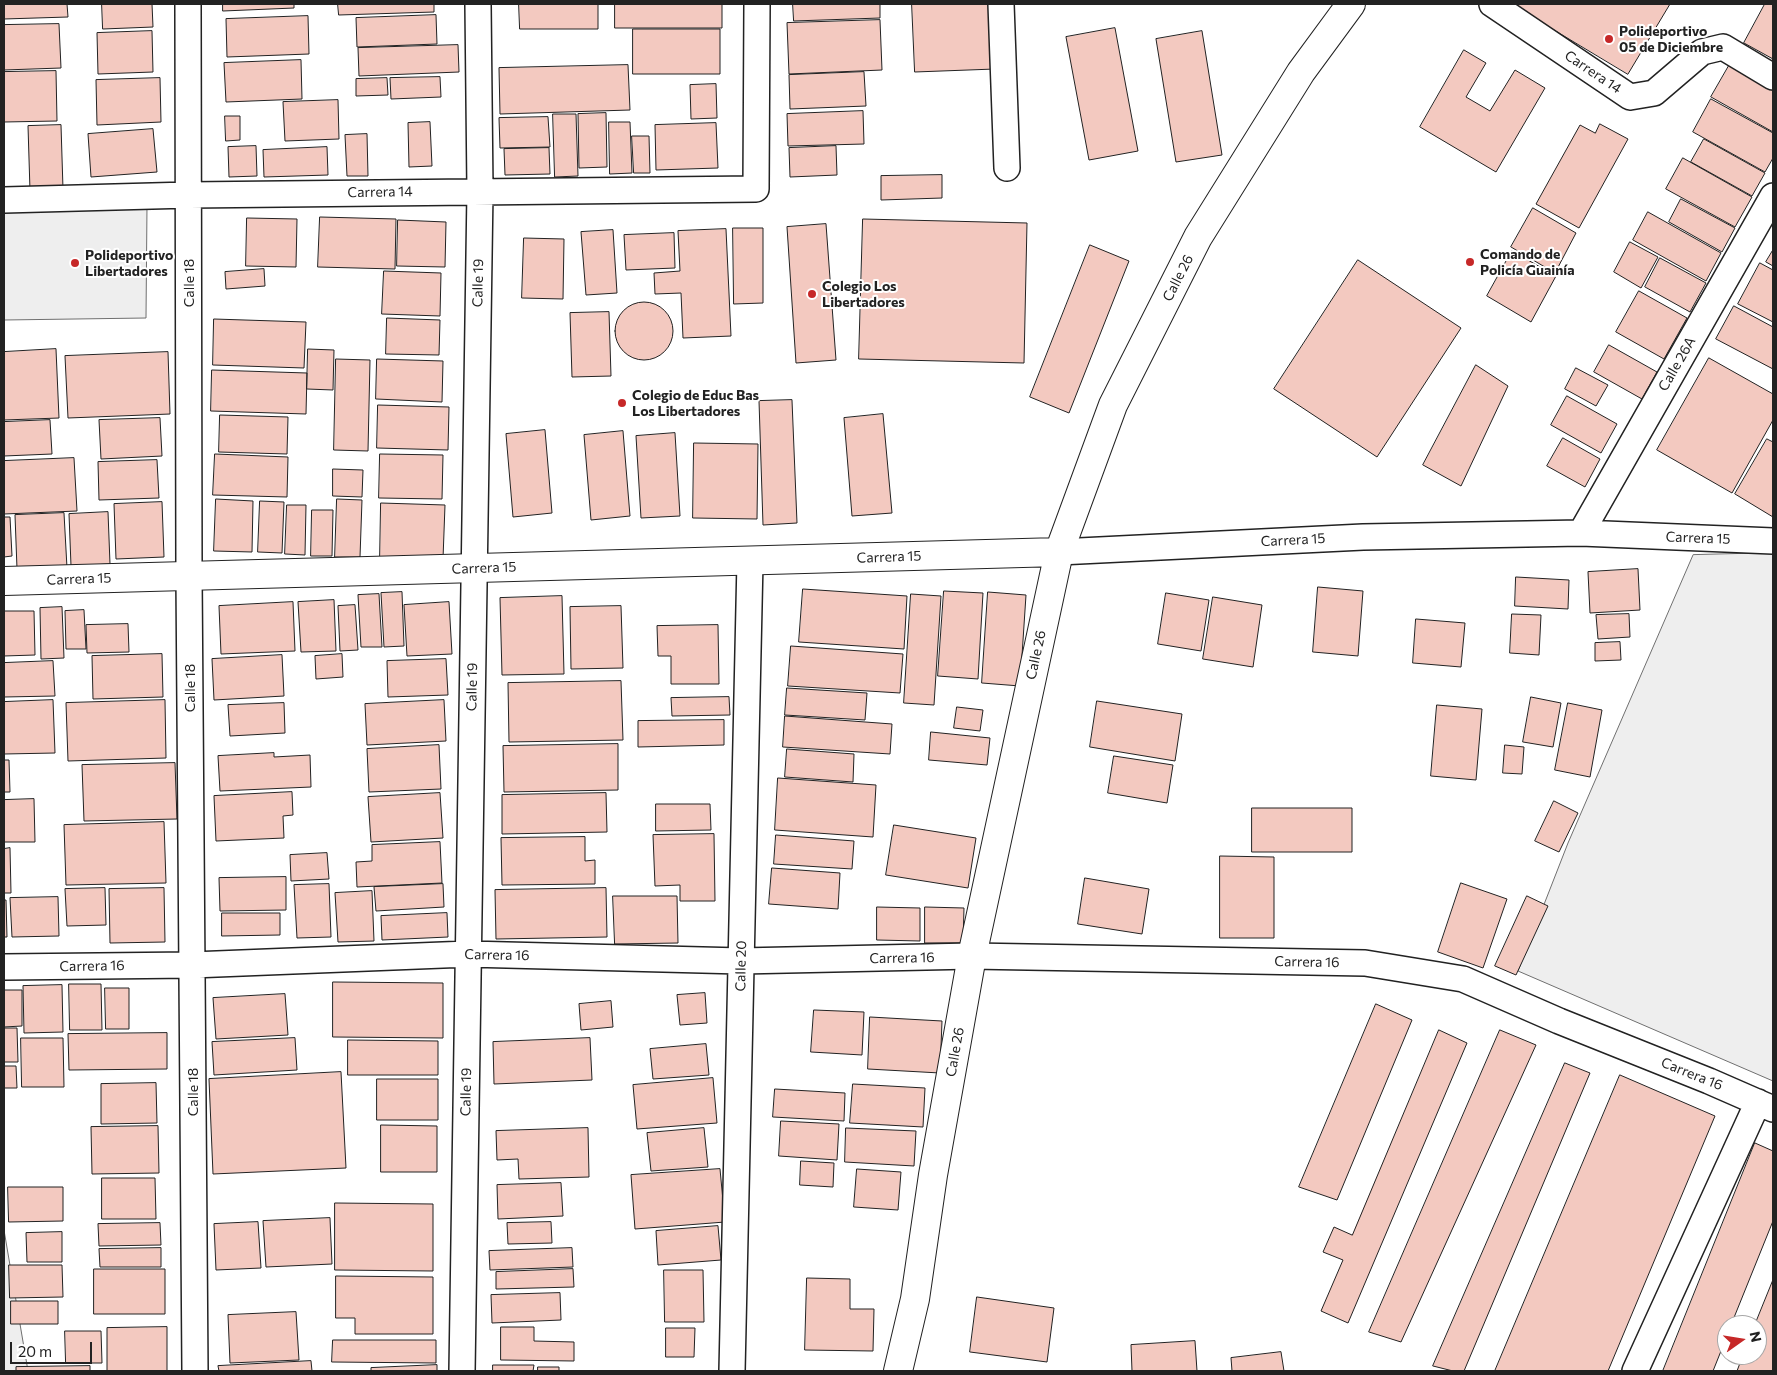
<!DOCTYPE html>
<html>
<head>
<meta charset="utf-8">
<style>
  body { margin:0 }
  #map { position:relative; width:1777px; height:1375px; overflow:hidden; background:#fff; font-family:Commissioner,sans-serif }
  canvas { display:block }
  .frame { position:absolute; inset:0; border:5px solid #222; pointer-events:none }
  .north { position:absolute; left:1717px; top:1315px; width:50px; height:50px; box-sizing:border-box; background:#fff; border:1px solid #a7a7a7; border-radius:50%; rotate:77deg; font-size:14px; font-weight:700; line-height:20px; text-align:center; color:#222 }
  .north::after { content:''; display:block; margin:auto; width:18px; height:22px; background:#c62828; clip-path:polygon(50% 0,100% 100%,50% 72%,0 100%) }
  .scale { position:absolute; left:10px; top:1342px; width:82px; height:22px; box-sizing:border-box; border:2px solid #222; border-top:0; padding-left:6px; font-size:15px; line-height:18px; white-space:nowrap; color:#222; -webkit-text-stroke:4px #fff; paint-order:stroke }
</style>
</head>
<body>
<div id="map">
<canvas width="1777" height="1375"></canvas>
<div class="frame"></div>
<div class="north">N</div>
<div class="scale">20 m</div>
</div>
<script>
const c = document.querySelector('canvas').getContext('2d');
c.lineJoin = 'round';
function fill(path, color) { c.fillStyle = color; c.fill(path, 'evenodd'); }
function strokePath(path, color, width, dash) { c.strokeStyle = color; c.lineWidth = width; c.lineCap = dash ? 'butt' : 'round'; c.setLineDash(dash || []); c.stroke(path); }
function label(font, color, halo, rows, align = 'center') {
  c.font = font + ' Commissioner,sans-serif'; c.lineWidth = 4; c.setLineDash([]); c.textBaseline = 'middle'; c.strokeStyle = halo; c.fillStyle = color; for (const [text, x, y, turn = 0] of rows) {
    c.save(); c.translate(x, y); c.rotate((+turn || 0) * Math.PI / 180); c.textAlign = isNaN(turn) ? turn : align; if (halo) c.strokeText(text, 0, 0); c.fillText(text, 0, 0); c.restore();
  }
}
const green = new Path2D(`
  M147,206l-1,112 -142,2v-112z
  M1773,553v528l-255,-110 50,-128 125,-288z
  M4,1230l24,141h-24z`);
fill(green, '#eee');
strokePath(green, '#6f6f6f', 1);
const building = new Path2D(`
  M4,4h63l1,13 -64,2z
  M102,4h50l1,23 -50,2z
  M223,4h71v4l-71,3z
  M338,4h96v8l-95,3z
  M519,4h79v25h-78z
  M615,4h107v24h-107z
  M793,4h87v14l-86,3z
  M912,4h80l3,65 -80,3z
  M1511,4h159l-42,70z
  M1765,4h8v55l-29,-16z
  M436,15l1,29 -80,3 -1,-29z
  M308,16l1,38 -82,3 -1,-38z
  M880,20l2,50 -93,4 -2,-51z
  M59,24l2,44 -57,2v-45z
  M1115,28l23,123 -49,9 -23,-123z
  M633,29h87v45h-87z
  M152,31l1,41 -55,2 -1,-41z
  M1202,31l20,124 -46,7 -20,-123z
  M458,45l1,27 -100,4 -1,-28z
  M1464,50l22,13 -20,34 24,14 25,-41 30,18 -49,84 -76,-45z
  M301,60l1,39 -76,3 -2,-39z
  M1730,64l43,23v45l-62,-35z
  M628,65l2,45 -130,4 -1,-46z
  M56,71l1,50 -53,1v-50z
  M864,72l2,34 -76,3 -1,-34z
  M440,77l1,20 -50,2 -1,-21z
  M160,78l1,44 -64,3 -1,-45z
  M387,78l1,17 -32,1v-17z
  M716,84l1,34 -26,1 -1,-34z
  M1711,99l62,34v25l-8,14 -72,-40z
  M338,100l1,39 -54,2 -2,-39z
  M863,111l1,33 -76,2 -1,-32z
  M606,113l1,54 -28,1 -1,-54z
  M553,114h23l2,62 -23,1z
  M225,116h15v24l-14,1z
  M548,117l2,30 -50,1 -1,-30z
  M430,122l2,44 -23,1 -1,-44z
  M609,122h21l2,51 -22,1z
  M716,123l2,45 -62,2 -1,-45z
  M1600,124l28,15 -49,89 -43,-24 44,-79 15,8z
  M61,125l2,64 -33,2 -2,-65z
  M153,129l4,43 -66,5 -3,-43z
  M367,134l1,42h-21l-2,-41z
  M632,136h17l1,37h-16z
  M1704,139l61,34 -13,23 -61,-34z
  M256,146l1,30 -28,1 -1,-30z
  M836,146l1,29 -47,2 -1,-29z
  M327,147l1,28 -64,2 -1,-27z
  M549,148l1,26 -45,1 -1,-26z
  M1683,158l69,39 -17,30 -69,-38z
  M942,175v23l-61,2v-24z
  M1681,199l54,29 -13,24 -53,-30z
  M1533,208l43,25 -21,40 -44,-26z
  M1648,212l73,41 -15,28 -73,-41z
  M320,217l76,2 -1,50 -77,-2z
  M247,218l50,1 -1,48 -50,-1z
  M863,219l164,4 -3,140 -165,-4z
  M398,220l48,2 -1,45 -48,-1z
  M826,224l10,136 -40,3 -9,-136z
  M733,228h30v75l-29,1z
  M726,229l5,107 -48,2 -2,-45 -26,1 -1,-21 26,-2 -2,-40z
  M613,230l4,63 -31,2 -5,-63z
  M674,233l1,35 -49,2 -2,-35z
  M524,238l40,1 -1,60 -41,-1z
  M1630,242l28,15 -17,31 -27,-16z
  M1090,245l39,16 -60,152 -39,-16z
  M1773,250v16l-7,-4z
  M1512,251l44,25 -25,46 -44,-26z
  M1660,258l46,25 -16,29 -45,-25z
  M1358,260l103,68 -84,129 -103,-68z
  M1760,263l13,7v52l-35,-18z
  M264,269l1,17 -39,3 -1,-17z
  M384,271l57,2 -1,43 -58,-2z
  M1639,291l48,27 -23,41 -48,-27z
  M615 331a29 29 0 1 1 58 0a29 29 0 1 1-58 0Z
  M1734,306l39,21v42l-57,-30z
  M609,312l2,64 -39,1 -2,-64z
  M387,318l53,2 -1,35 -53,-1z
  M214,319l92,3 -2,46 -91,-3z
  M1609,345l48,27 -15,27 -48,-27z
  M56,349l3,69 -55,2v-68z
  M308,349l26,1 -1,40 -26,-1z
  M168,352l2,62 -102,4 -3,-62z
  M1709,358l64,36v26l-41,73 -75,-43z
  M336,359l34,1 -2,91 -34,-1z
  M377,359l66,2 -1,41 -66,-3z
  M1476,365l32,21 -47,100 -38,-21z
  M1576,368l32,17 -12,21 -31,-17z
  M212,370l95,3 -1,41 -95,-3z
  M1567,396l50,28 -16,29 -50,-28z
  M792,400l5,123 -34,2 -4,-124z
  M378,405l71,2 -1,43 -71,-2z
  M883,414l9,99 -40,3 -8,-98z
  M220,415l68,2 -1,37 -68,-2z
  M160,418l2,38 -61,3 -2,-39z
  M50,420l2,34 -48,2v-34z
  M545,430l7,83 -39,4 -7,-83z
  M623,431l7,85 -39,4 -7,-85z
  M675,433l5,83 -39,2 -5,-82z
  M1563,438l37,21 -15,28 -38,-21z
  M1767,439l6,3v75l-38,-23z
  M694,443l64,1 -1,75 -64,-1z
  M215,454l73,3 -1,40 -74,-2z
  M380,454l63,1 -1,44 -63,-1z
  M74,458l3,53 -73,3v-53z
  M157,460l2,38 -60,2 -1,-38z
  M333,469l30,1 -1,27 -29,-1z
  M216,499l37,2 -1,51 -38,-1z
  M337,499l25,1 -2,57h-25z
  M260,501l24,1 -2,51 -24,-1z
  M162,502l2,55 -48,2 -2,-55z
  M381,503l64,2 -2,54 -63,-1z
  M287,505h19l-1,50 -20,-1z
  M312,510h21l-1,46h-21z
  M108,512l2,52 -39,2 -2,-52z
  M64,513l3,55 -50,1 -2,-54z
  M4,517h6l2,39 -8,1z
  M1638,569l2,41 -50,3 -2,-41z
  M1516,577l53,3 -1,29 -53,-3z
  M1318,587l45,4 -5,65 -45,-4z
  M803,589l104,7 -3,53 -105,-7z
  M944,591l39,2 -5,86 -40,-3z
  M402,592l2,54 -20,1 -3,-54z
  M988,592l38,3 -6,91 -38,-3z
  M1166,593l43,7 -8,51 -43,-7z
  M379,594l3,53h-21l-3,-52z
  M911,594l30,2 -7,109 -30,-2z
  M562,596l2,78 -62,1 -2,-77z
  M1213,597l49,8 -9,62 -50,-8z
  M334,600l2,51 -35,1 -3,-50z
  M293,602l2,49 -74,3 -2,-48z
  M449,602l3,52 -45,2 -3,-51z
  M355,605l3,45 -18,1 -2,-45z
  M621,606l2,62 -52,1 -1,-62z
  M62,607l2,51 -23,1 -1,-51z
  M84,610l2,39h-20l-1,-38z
  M4,611h30l1,44 -31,1z
  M1512,614l29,1 -2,40 -29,-2z
  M1629,614l1,23 -32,2 -2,-24z
  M1416,619l49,4 -4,44 -48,-4z
  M128,624l1,28 -42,1 -1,-28z
  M718,625l1,59h-48v-28h-13l-1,-30z
  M1620,642l1,18 -26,1v-18z
  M791,646l112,8 -3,39 -112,-7z
  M162,654l1,43 -70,2 -1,-43z
  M342,654l1,23 -27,2 -1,-23z
  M282,655l2,41 -70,4 -2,-41z
  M446,659l2,36 -60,2 -1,-36z
  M53,661l2,35 -51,1v-34z
  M621,681l2,59 -114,2 -1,-59z
  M787,688l80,5 -2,27 -80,-5z
  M729,697l1,18 -58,1 -1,-18z
  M1531,697l30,6 -8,44 -30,-5z
  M53,700l2,53 -51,1v-52z
  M165,700l1,58 -98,3 -2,-58z
  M444,700l2,41 -79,4 -2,-41z
  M1097,701l85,13 -7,47 -85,-14z
  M284,703l1,30 -55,3 -2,-31z
  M1568,703l34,7 -12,67 -35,-7z
  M1437,705l45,4 -6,71 -45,-4z
  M957,707l26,3 -3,21 -26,-3z
  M785,716l107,8 -2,30 -107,-7z
  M724,720v25l-86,2v-26z
  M931,732l59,6 -3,27 -58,-5z
  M618,744v46l-114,2 -1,-46z
  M439,745l2,44 -72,3 -2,-43z
  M1505,745l19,2 -2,27 -19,-1z
  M787,749l67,5 -1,28 -68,-5z
  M274,753v4l36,-2 1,32 -91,4 -2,-35z
  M1114,756l59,9 -6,38 -59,-10z
  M4,760h5l1,32h-6z
  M175,763l2,56 -93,2 -2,-56z
  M778,778l98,7 -3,52 -98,-7z
  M292,792l1,23 -10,1 1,22 -68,3 -2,-45z
  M440,793l3,45 -72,4 -3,-45z
  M606,793l1,39 -105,2v-39z
  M34,799l1,43h-31v-42z
  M1554,801l24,12 -19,39 -24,-11z
  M656,804h54l1,26 -55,1z
  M1252,808h100v44h-100z
  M164,822l2,61 -100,2 -2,-60z
  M894,825l82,13 -8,50 -82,-13z
  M714,834l1,67h-35v-16l-25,1 -2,-51z
  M776,835l78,6 -2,28 -78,-5z
  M585,837v24l10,-1v24l-93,1 -1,-47z
  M440,842l2,41 -85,4 -1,-25 16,-1v-16z
  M10,848l1,45h-7v-44z
  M327,853l2,26 -38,2 -1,-26z
  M1220,856l54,1v81h-54z
  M772,868l68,5 -2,36 -69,-5z
  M286,877v33l-66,1 -1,-33z
  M1085,878l64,11 -7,45 -64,-10z
  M1461,883l46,16 -24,69 -45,-16z
  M329,884l2,53 -34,1 -3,-53z
  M443,884l1,23 -68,4 -2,-24z
  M105,888l1,37 -39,1 -2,-37z
  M164,888l1,54 -55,1 -1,-54z
  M606,888l1,49 -111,2 -1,-49z
  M372,891l2,50 -36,1 -3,-49z
  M613,896h64l1,47 -63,1z
  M1527,896l21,10 -32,69 -21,-9z
  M58,897l1,39 -47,1 -2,-39z
  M4,900h2l1,37h-3z
  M877,907l43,1v33l-43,-1z
  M925,907l39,1 -1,35h-38z
  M222,913h58v22l-58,1z
  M447,913l1,24 -66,3 -1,-24z
  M333,982l110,1v55l-110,-1z
  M69,984h32l1,46h-32z
  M62,985l1,47 -39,1 -1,-47z
  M105,988h24v41h-23z
  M4,990h18v36l-18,1z
  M705,993l2,30 -27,2 -3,-30z
  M285,994l3,41 -72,4 -3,-41z
  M611,1001l2,26 -32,3 -2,-26z
  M1376,1004l36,16 -75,180 -38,-13z
  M814,1010l50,2 -2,43 -51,-3z
  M870,1017l72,4 -2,52 -72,-4z
  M4,1028h13l1,34h-14z
  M1439,1030l28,13 -119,280 -27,-12 22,-51 -20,-8 11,-25 18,8z
  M1500,1030l36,15 -135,297 -32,-10z
  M167,1033v36l-98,1 -1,-36z
  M21,1038h42l1,49h-42z
  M295,1038l2,32 -83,5 -2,-33z
  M590,1038l2,42 -98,4 -1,-42z
  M348,1040l90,1v34h-90z
  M706,1044l3,31 -56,4 -3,-30z
  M1565,1063l25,10 -126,298h-11l-20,-5z
  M4,1066h12l1,22h-13z
  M341,1072l5,96 -133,6 -4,-95z
  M1620,1075l95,41 -107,255h-113z
  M713,1078l4,45 -80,6 -4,-44z
  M377,1079h61v41h-61z
  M156,1083l1,40 -56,1v-40z
  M853,1084l72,4 -2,39 -73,-4z
  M775,1089l70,4 -1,28 -71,-4z
  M781,1121l58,3 -2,36 -58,-4z
  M381,1125l56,1v46h-56z
  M158,1126l1,47 -67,1 -1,-47z
  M588,1128l1,49 -70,2 -1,-20 -21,1 -1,-29z
  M704,1128l4,39 -57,4 -4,-38z
  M846,1128l70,3 -2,35 -69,-4z
  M1755,1143l18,8v70l-42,104h-4v11l-14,35h-50z
  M801,1161l33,2 -1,24 -33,-2z
  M720,1169l5,53 -90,7 -4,-54z
  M857,1169l44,3 -3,38 -44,-3z
  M102,1178h53l1,41h-54z
  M561,1183l2,33 -65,3 -1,-34z
  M8,1187h55v34l-54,1z
  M335,1203l98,1v67l-98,-1z
  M330,1218l2,46 -66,3 -3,-46z
  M258,1222l3,46 -45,2 -2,-46z
  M551,1222l1,21 -44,1 -1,-21z
  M160,1223l1,22 -62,1 -1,-22z
  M718,1226l3,34 -63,5 -2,-34z
  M62,1232v30h-35l-1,-29z
  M161,1248v19h-61l-1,-18z
  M572,1248l1,19 -83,3 -1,-19z
  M9,1265h53l1,32 -53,1z
  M94,1269h71v45h-71z
  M573,1269l1,18 -78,2v-17z
  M664,1270h39l1,52h-39z
  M336,1276l97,1v57h-78v-16h-19z
  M807,1278l43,1v30h24l-1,42 -68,-1z
  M1773,1280v91h-36l6,-16h14v-30h-2z
  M560,1293l1,27 -69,3 -1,-28z
  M977,1297l77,11 -7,54 -77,-10z
  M11,1301h47v23h-47z
  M296,1312l3,48 -69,3 -2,-48z
  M167,1327v44h-60v-43z
  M501,1327h33v14l40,1v19l-73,-1z
  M666,1328h29l-1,29h-28z
  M65,1331h36l1,32h-36z
  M333,1340h103v23l-104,-1z
  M1195,1341l2,30h-65l-1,-26z
  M1281,1352l3,19h-52l-1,-13z
  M311,1361l1,10h-93l-1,-5z
  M437,1365v6h-66v-3z
  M493,1365h41l-1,6h-40z
  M90,1366v5h-74v-4z
  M538,1367h21v4h-21z`);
fill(building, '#f3c9c0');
strokePath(building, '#222', 1);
const street = new Path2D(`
  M188,4l1,572 6,795
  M1001,4l6,164
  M1492,4l138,93 24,-4 48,-41 21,-5 50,30
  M4,200l185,-5 567,-6 1,-185
  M1581,533l192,-337
  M1059,552l304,-15 218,-4 192,8
  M4,967l188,-2 276,-11 273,7 231,-5 393,7 98,16 96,42 150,60 64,28
  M462,1371l18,-1180 -2,-187
  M732,1371l18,-810
  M1635,1371l123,-269`);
const secondary = new Path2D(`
  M4,581l1055,-29
  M898,1371l17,-72 18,-124 39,-219 87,-404 54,-147 85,-168 103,-165 50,-68`);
strokePath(street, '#222', 28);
strokePath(secondary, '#222', 30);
strokePath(street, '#fff', 25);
strokePath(secondary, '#fff', 28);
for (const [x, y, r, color] of [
  [1609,39,5,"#c62828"],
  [1470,262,5,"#c62828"],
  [75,263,5,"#c62828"],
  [812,294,5,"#c62828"],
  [622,403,5,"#c62828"]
]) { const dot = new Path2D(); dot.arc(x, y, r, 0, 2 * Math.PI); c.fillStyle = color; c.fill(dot); strokePath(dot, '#fff', 2); }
label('bold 14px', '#222', '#fff', [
  ["Polideportivo",1619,31],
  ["05 de Diciembre",1619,47],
  ["Comando de",1480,254],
  ["Policía Guainía",1480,270],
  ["Polideportivo",85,255],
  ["Libertadores",85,271],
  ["Colegio Los",822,286],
  ["Libertadores",822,302],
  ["Colegio de Educ Bas",632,395],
  ["Los Libertadores",632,411]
], 'left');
label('14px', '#222', '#fff', [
  ["Carrera 14",1593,72,34],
  ["Carrera 14",380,192,-1],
  ["Calle 26",1178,278,-63],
  ["Calle 18",189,283,-90],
  ["Calle 19",478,283,-89],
  ["Calle 26A",1677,364,-60],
  ["Carrera 15",1698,538,2],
  ["Carrera 15",1293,540,-3],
  ["Carrera 15",889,557,-2],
  ["Carrera 15",484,568,-2],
  ["Carrera 15",79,579,-2],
  ["Calle 26",1036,655,-78],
  ["Calle 19",472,687,-89],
  ["Calle 18",190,688,-90],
  ["Carrera 16",497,955,1],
  ["Carrera 16",902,958,-1],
  ["Carrera 16",1307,962,1],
  ["Carrera 16",92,966,-1],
  ["Calle 20",741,966,-89],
  ["Calle 26",955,1052,-80],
  ["Carrera 16",1692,1074,22],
  ["Calle 18",193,1092,-90],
  ["Calle 19",466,1092,-89]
]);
</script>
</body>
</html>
